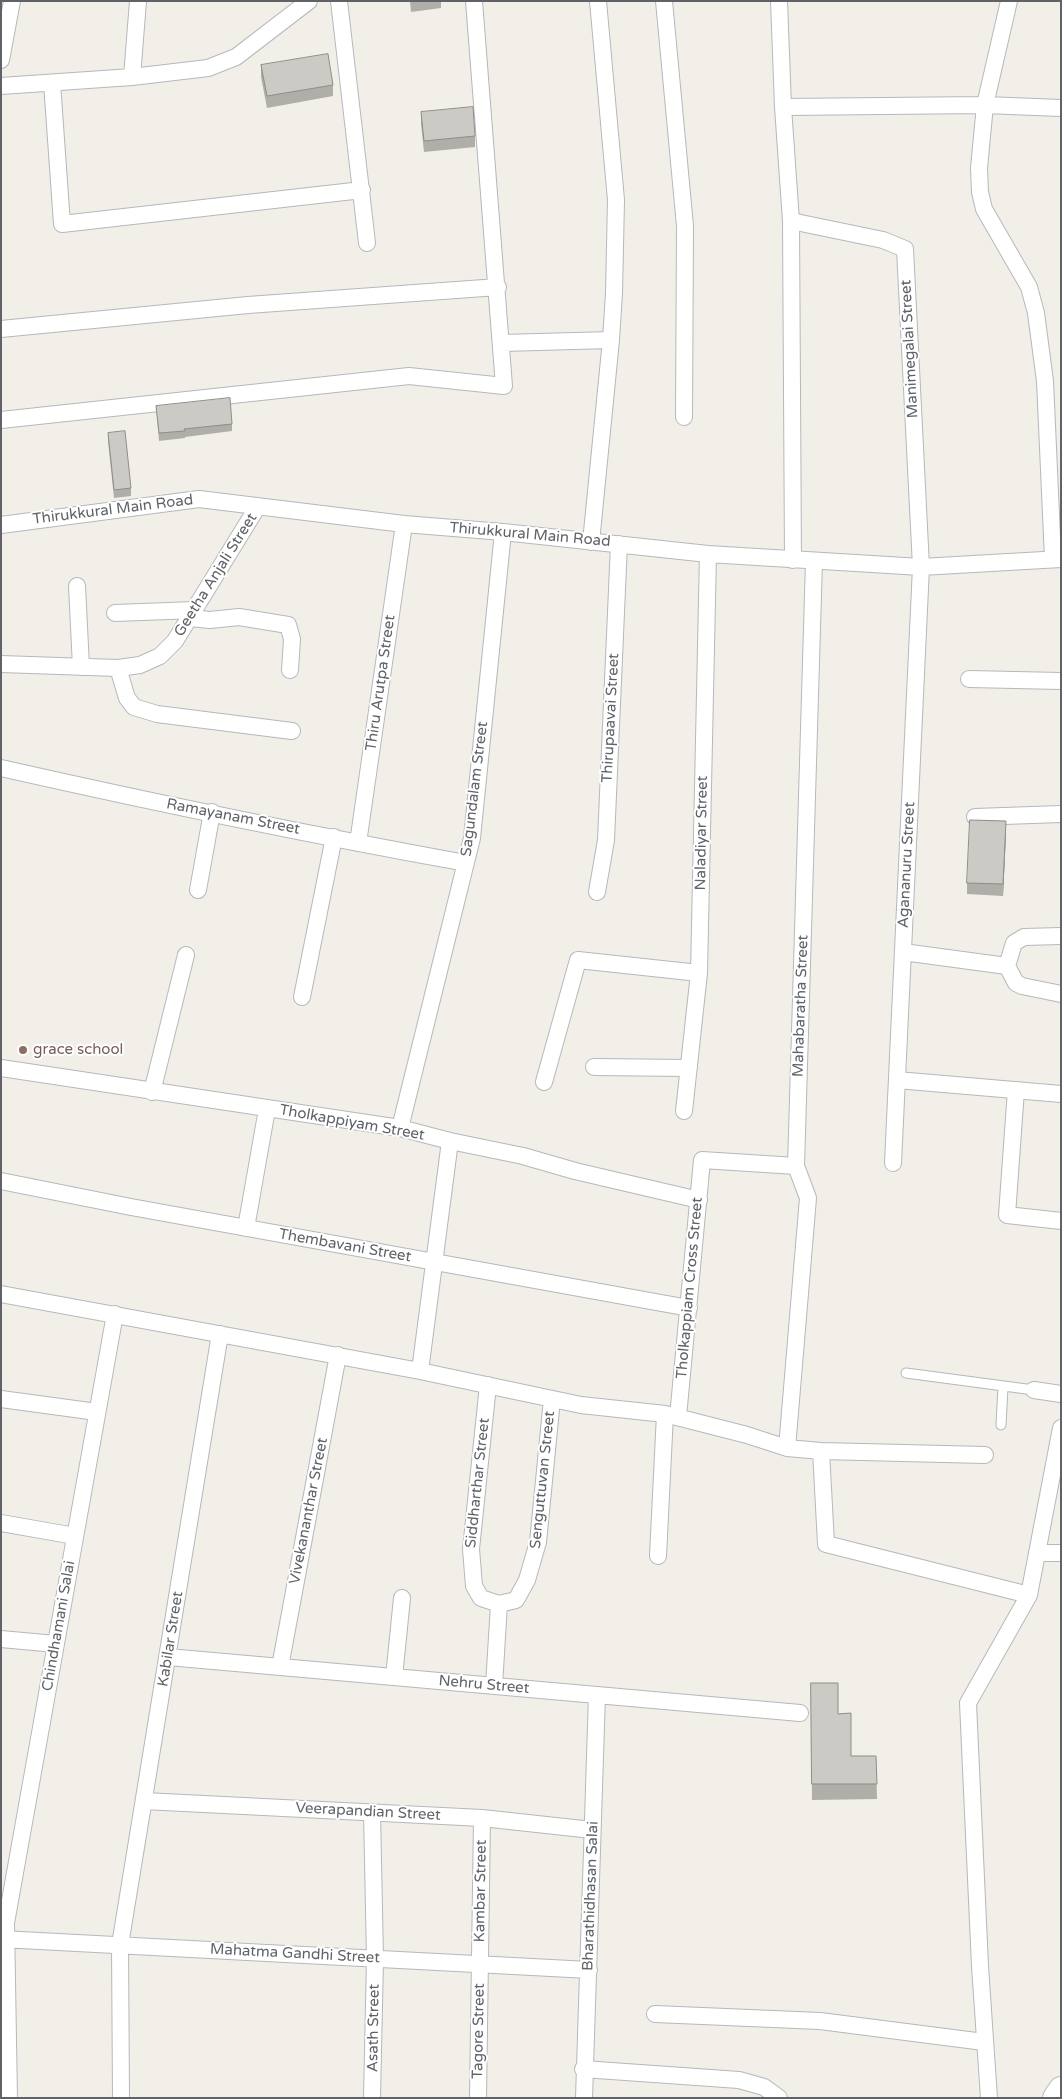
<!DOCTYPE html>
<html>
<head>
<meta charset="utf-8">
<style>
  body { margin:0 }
  #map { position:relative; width:1062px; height:2099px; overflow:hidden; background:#f1efe8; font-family:"Varela Round",sans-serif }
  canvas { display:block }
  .frame { position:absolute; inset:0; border:2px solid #5f6368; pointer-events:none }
</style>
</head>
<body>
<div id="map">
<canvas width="1062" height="2099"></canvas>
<div class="frame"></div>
</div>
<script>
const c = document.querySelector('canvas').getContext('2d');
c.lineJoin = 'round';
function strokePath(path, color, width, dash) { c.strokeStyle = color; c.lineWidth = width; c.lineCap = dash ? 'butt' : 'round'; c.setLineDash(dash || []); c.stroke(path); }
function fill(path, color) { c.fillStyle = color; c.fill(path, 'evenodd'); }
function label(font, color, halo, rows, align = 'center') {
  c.font = font + ' "Varela Round",sans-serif'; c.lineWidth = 4; c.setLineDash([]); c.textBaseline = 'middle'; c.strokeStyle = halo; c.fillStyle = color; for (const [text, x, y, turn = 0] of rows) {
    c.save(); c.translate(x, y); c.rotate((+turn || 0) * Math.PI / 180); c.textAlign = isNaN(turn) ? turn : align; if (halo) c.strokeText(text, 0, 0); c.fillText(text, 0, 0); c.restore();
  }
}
const lane = new Path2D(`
  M906,1373l128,17
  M1001,1425l2,-38`);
const street = new Path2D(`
  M339,1l28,242
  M664,1l21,225 -1,191
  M779,1l4,106 8,114 2,339
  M1009,1l-24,104 -6,63 1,24 4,17 45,78 7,26 9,68 8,178
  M1,60l11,-59
  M132,77l6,-76
  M52,83l10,141 300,-34
  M1,86l131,-9 76,-9 28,-11 73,-56
  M783,107l202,-2 76,3
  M791,221l92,19 22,9 16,318 -28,596
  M1,329l247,-24 250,-18
  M502,343l109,-3
  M1,420l408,-44 95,10 -30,-385
  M1,525l198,-26 205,25 99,8 205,22 213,13 140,-8
  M591,542l20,-202 3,-47 2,-93 -18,-199
  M77,586l4,81
  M115,613l80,-3
  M190,618l20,2 29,-3 49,8 4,14 -2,31
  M1,664l117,4 22,-3 20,-9 15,-15 83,-135
  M118,668l9,30 7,9 23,7 135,17
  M969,679l92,2
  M1,768c155,35 310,67 465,95
  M975,817l86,-3
  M358,843l46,-319
  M198,890l14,-78
  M597,892l9,-52 13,-296
  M903,952l104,14 7,-23 10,-6 37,-1
  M1007,966l9,17 6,3 39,8
  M302,997l32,-160
  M594,1067l95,1
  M1,1068l399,60 50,13 73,15 52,15 124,29
  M897,1080l164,14
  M544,1082l34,-122 121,13
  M1016,1090l-9,125 54,6
  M152,1092l34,-137
  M684,1111l15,-138 9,-419
  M400,1128l72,-290 31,-306
  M1,1181l130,26 558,101
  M246,1228l21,-119
  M1,1294l419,77 161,34 84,9 82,21 40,13 34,3 164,4
  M420,1371l30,-230
  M488,1385l-17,164 3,37 7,12 18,6 -5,82
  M1034,1390l27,4
  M1,1399l96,13
  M678,1417l24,-257 94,6
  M787,1448l21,-250 -12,-32 18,-605
  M821,1451l5,93 203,51
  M1,1523l74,13
  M1038,1553h23
  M658,1556l7,-142
  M499,1604l17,-4 11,-20 11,-38 14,-143
  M1,1639l55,5
  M168,1657l632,56
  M280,1667l58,-312
  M394,1677l8,-79
  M144,1801l338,17 110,12
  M1,1939l588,31
  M655,2014l165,7 164,21
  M583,2069l156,11 25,7 15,11
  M9,2098l-3,-175 109,-609
  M121,2098l-1,-153 100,-611
  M372,2098l3,-139 -3,-147
  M478,2098l4,-280
  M584,2098l13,-403
  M989,2098l-9,-132 -12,-263 61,-108 32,-167`);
const secondary = new Path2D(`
  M1055,2098l6,-9`);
strokePath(lane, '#b5b8bc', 11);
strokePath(street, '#b5b8bc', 18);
strokePath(secondary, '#b6babf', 26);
strokePath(lane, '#fff', 9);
strokePath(street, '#fff', 16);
strokePath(secondary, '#fff', 24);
fill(new Path2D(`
  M410,1h31v7l-30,4z
  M261,65l72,20v11l-66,12 -6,-31z
  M421,112l54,24v11l-51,5 -3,-28z
  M156,406l76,18v7l-47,6v1l-26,3z
  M108,433l23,55v8l-17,2 -6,-57z
  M1006,833l-3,63 -36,-2v-11z
  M811,1683l40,73h25l1,43 -65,1z`), '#afaea9');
fill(new Path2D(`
  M1006,821v12l-3,63v-12z`), '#8f8d8a');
const building = new Path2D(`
  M328,54l5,31 -66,11 -6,-31z
  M473,107l2,29 -51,5 -3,-29z
  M230,398l2,26 -48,5 1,2 -26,2 -3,-27z
  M125,431l6,57 -17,2 -6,-57z
  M970,820l36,1 -3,63 -36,-1z
  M811,1683h27v31l13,-1v43h25l1,28h-65z`);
fill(building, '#cccac5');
strokePath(building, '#8f8d8a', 1);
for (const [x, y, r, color] of [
  [23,1050,5,"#8d6e63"]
]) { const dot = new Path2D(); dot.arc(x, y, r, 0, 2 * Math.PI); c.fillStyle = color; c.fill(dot); strokePath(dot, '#fff', 2); }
label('15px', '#5f6368', '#fff', [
  ["Manimegalai Street",910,349,-93],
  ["Thirukkural Main Road",113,510,-7],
  ["Thirukkural Main Road",530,535,5],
  ["Geetha Anjali Street",216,575,-58],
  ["Thiru Arutpa Street",381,683,-82],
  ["Thirupaavai Street",611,718,-87],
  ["Sagundalam Street",475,789,-83],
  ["Ramayanam Street",233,817,11],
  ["Naladiyar Street",702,833,-89],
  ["Agananuru Street",907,865,-87],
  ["Mahabaratha Street",801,1006,-88],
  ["Tholkappiyam Street",352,1123,10],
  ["Thembavani Street",345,1246,10],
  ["Tholkappiam Cross Street",690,1288,-85],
  ["Senguttuvan Street",543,1480,-84],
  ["Siddharthar Street",478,1483,-84],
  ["Vivekananthar Street",309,1511,-79],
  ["Chindhamani Salai",59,1626,-80],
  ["Kabilar Street",171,1639,-81],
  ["Nehru Street",484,1685,5],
  ["Veerapandian Street",368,1812,3],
  ["Kambar Street",481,1891,-89],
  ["Bharathidhasan Salai",591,1896,-88],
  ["Mahatma Gandhi Street",295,1954,3],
  ["Asath Street",374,2028,-89],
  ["Tagore Street",479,2031,-89]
]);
label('15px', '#785e54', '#fff', [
  ["grace school",33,1050]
], 'left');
</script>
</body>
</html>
